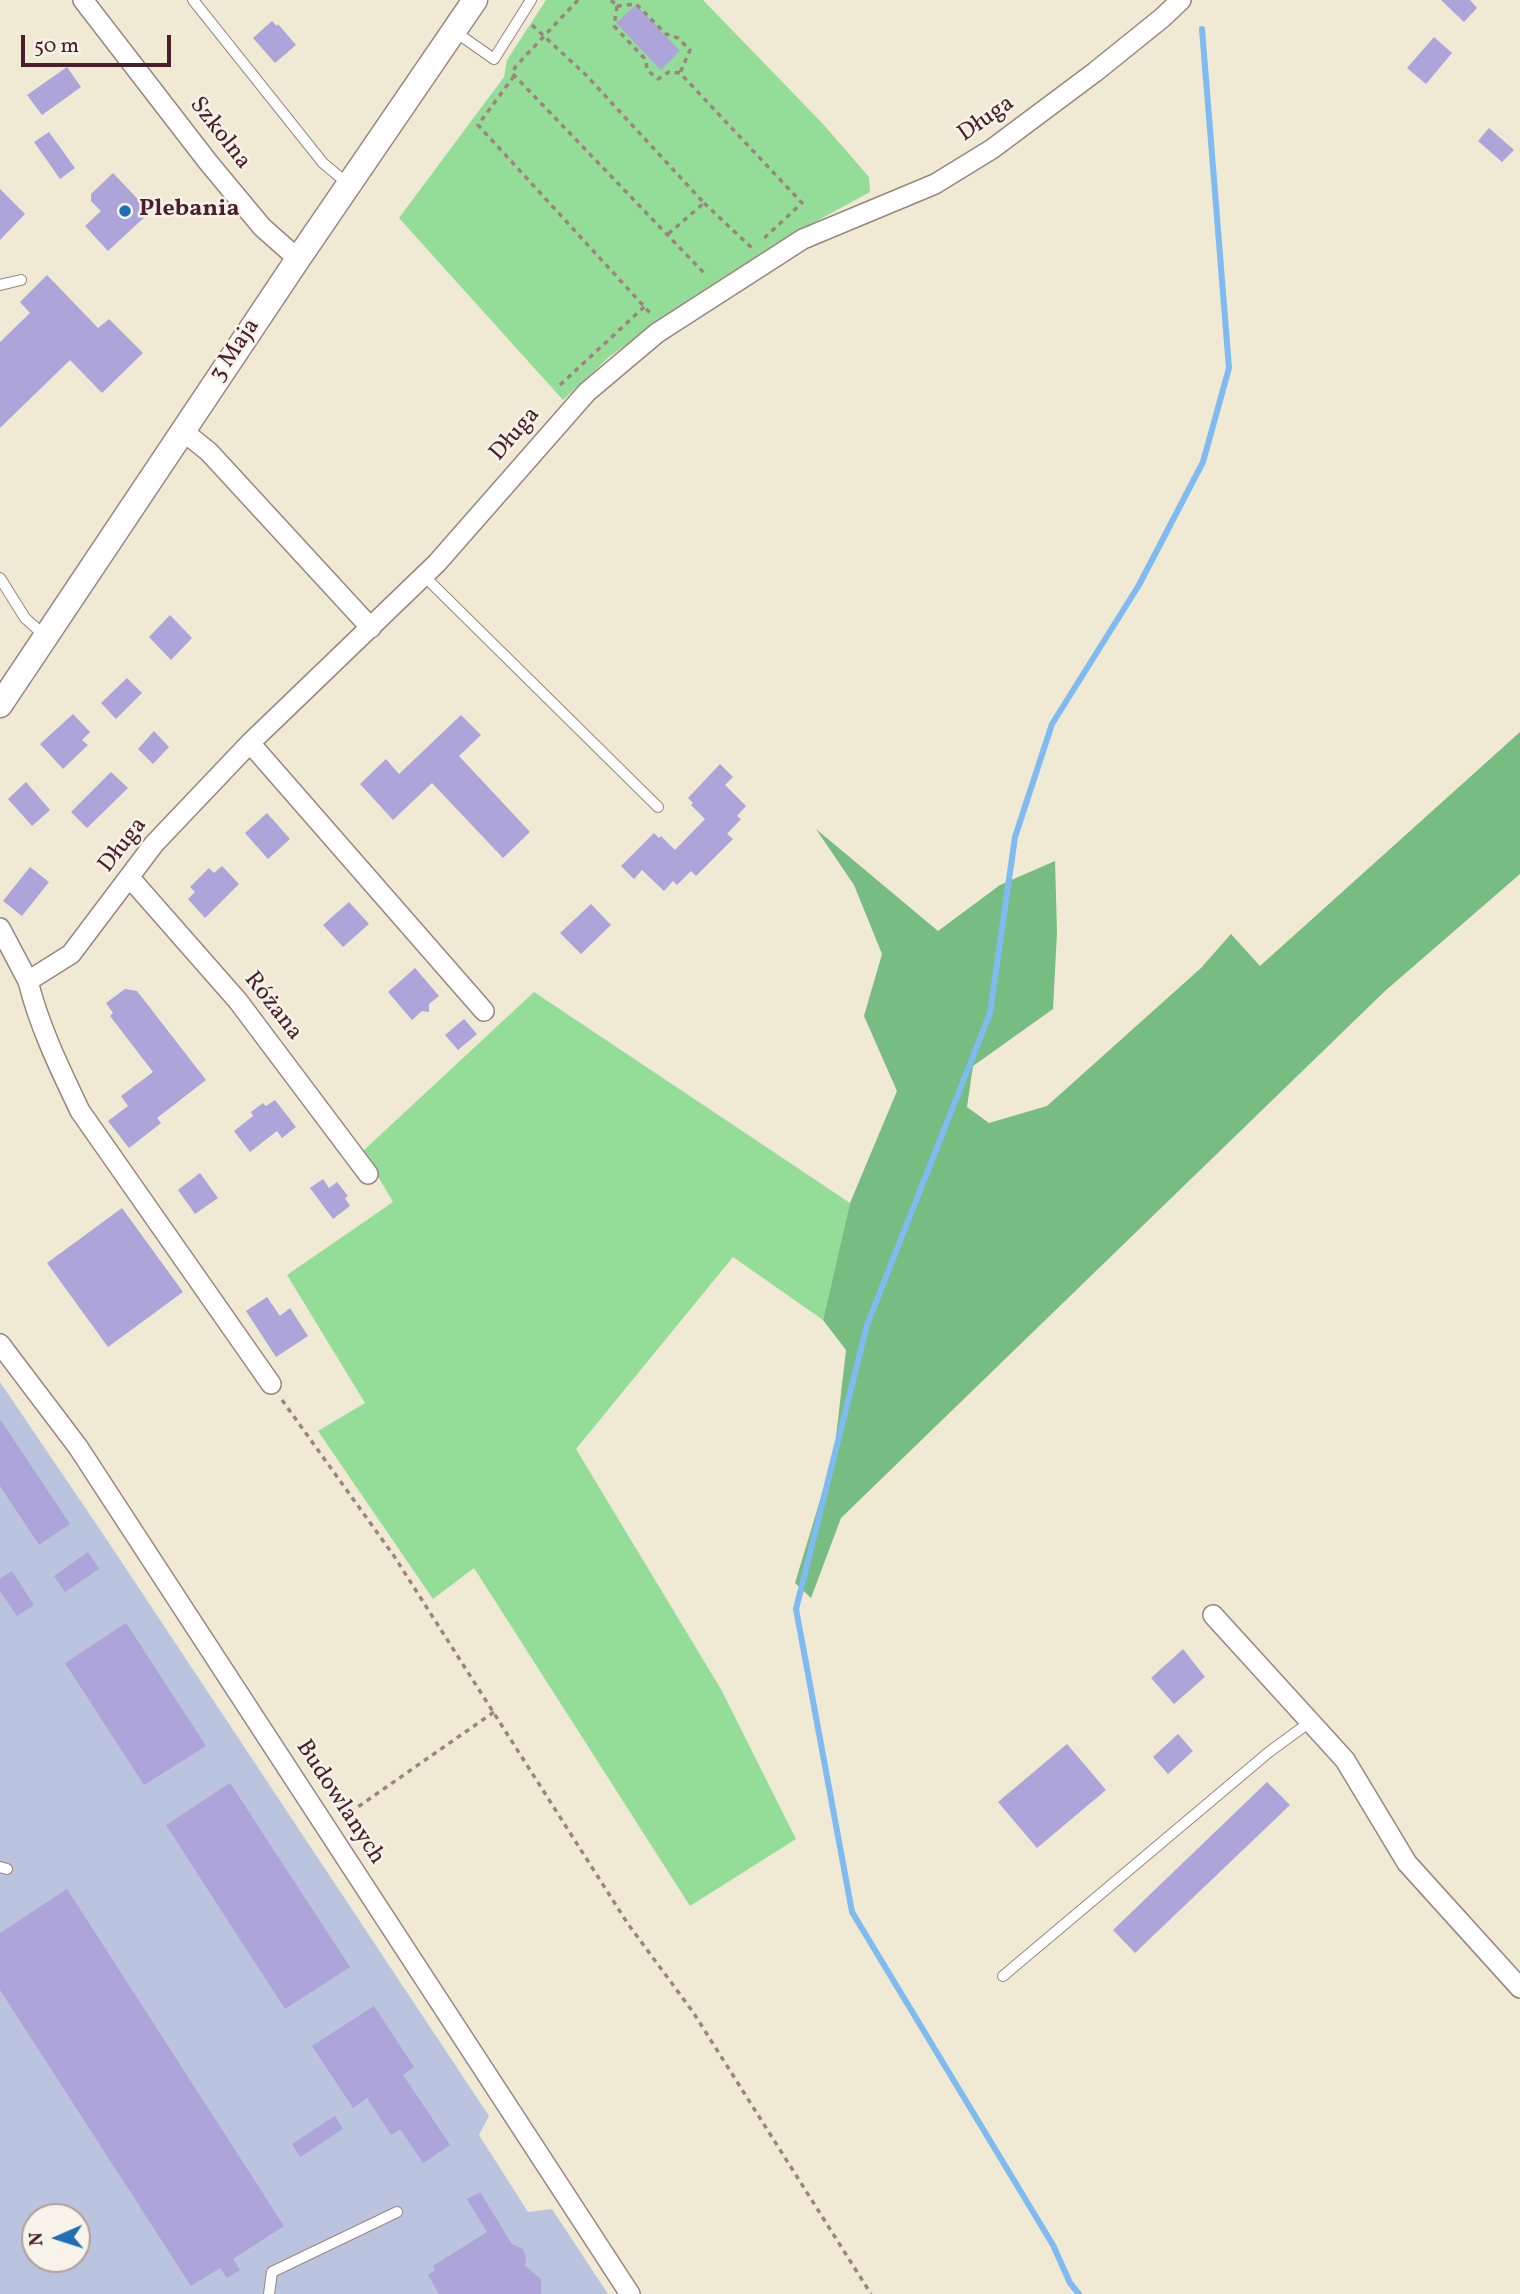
<!DOCTYPE html>
<html>
<head>
<meta charset="utf-8">
<style>
  body { margin:0 }
  #map { position:relative; width:1520px; height:2294px; overflow:hidden; background:#f0e9d3; font-family:Vollkorn,serif }
  canvas { display:block }
  .north { position:absolute; left:21px; top:2203px; width:70px; height:70px; box-sizing:border-box; background:#f7f3e8; border:2px solid #b29e9c; border-radius:50%; rotate:267deg; font-size:19px; font-weight:700; line-height:28px; text-align:center; color:#4a1f2b }
  .north::after { content:''; display:block; margin:auto; width:24px; height:32px; background:#1f6fb2; clip-path:polygon(50% 0,100% 100%,50% 72%,0 100%) }
  .scale { position:absolute; left:21px; top:35px; width:150px; height:32px; box-sizing:border-box; border:4px solid #4a1f2b; border-top:0; padding-left:9px; font-size:21px; line-height:24px; white-space:nowrap; color:#4a1f2b; -webkit-text-stroke:5px #f7f3e8; paint-order:stroke }
</style>
</head>
<body>
<div id="map">
<canvas width="1520" height="2294"></canvas>
<div class="north">N</div>
<div class="scale">50 m</div>
</div>
<script>
const c = document.querySelector('canvas').getContext('2d');
c.lineJoin = 'round';
function fill(path, color) { c.fillStyle = color; c.fill(path, 'evenodd'); }
function strokePath(path, color, width, dash) { c.strokeStyle = color; c.lineWidth = width; c.lineCap = dash ? 'butt' : 'round'; c.setLineDash(dash || []); c.stroke(path); }
function label(font, color, halo, rows, align = 'center') {
  c.font = font + ' Vollkorn,serif'; c.lineWidth = 5; c.setLineDash([]); c.textBaseline = 'middle'; c.strokeStyle = halo; c.fillStyle = color; for (const [text, x, y, turn = 0] of rows) {
    c.save(); c.translate(x, y); c.rotate((+turn || 0) * Math.PI / 180); c.textAlign = isNaN(turn) ? turn : align; if (halo) c.strokeText(text, 0, 0); c.fillText(text, 0, 0); c.restore();
  }
}
fill(new Path2D(`
  M0,1382l105,155 384,579 -10,19 49,77 24,-3 56,85h-608zM35,2217h42v42h-42z`), '#bac4de');
fill(new Path2D(`
  M546,0h157l120,124 46,53 1,15 -77,42 -136,88 -48,35 -46,43 -164,-182 105,-141 3,-17z
  M534,992l316,211 -27,117 -90,-63 -157,192 146,242 74,148 -106,67 -216,-338 -41,31 -115,-168 47,-28 -78,-128 106,-73 -30,-51z`), '#94dd99');
fill(new Path2D(`
  M1520,732v142l-135,117 -544,527 -30,80 -16,-15 39,-129 12,-104 -23,-30 27,-117 47,-112 -33,-75 18,-62 -28,-69 -38,-56 122,102 62,-46 55,-24 2,71 -4,77 -80,57 -6,41 22,16 58,-17 154,-138 30,-34 29,32z`), '#77bc81');
strokePath(new Path2D(`
  M1079,2294l-9,-11 -17,-38 -201,-333 -56,-303 71,-284 123,-312 25,-176 37,-113 87,-139 64,-123 26,-94 -27,-339`), '#7fbaf1', 6);
fill(new Path2D(`
  M1441,0h29l7,8 -13,14z
  M636,5l44,46 -19,19 -45,-47z
  M272,21l5,5 1,-2 18,21 -21,18 -22,-25z
  M1434,37l18,16 -26,31 -19,-16z
  M67,67l14,20 -39,28 -15,-20z
  M1489,128l25,22 -12,12 -24,-21z
  M49,132l26,36 -15,11 -26,-37z
  M113,173l37,39 -42,39 -23,-25 16,-15 -10,-10v-7z
  M0,189l25,25 -25,26z
  M47,275l51,53 11,-9 34,34 -41,40 -32,-33 -70,68v-86l30,-29 -10,-11z
  M170,615l22,23 -21,22 -22,-23z
  M127,678l15,15 -26,26 -15,-16z
  M73,714l17,18 -8,8 6,5 -25,24 -23,-25z
  M461,715l20,20 -22,21 71,76 -27,26 -71,-75 -39,37 -33,-36 26,-25 13,15z
  M154,731l15,16 -16,17 -15,-15z
  M720,764l13,13 -8,8 21,21 -9,10 4,3 -14,15 6,5 -37,37 -5,-5 -14,14 -4,-4 -9,10 -22,-21 -8,9 -13,-13 33,-33 5,5 2,-2 14,14 30,-31 -14,-14 2,-2 -5,-5z
  M111,772l17,16 -41,40 -16,-16z
  M26,782l24,28 -18,16 -24,-27z
  M267,813l23,26 -22,20 -23,-26z
  M222,866l17,18 -34,34 -17,-19 7,-7 -5,-5 19,-19 5,5z
  M30,867l19,15 -27,34 -19,-15z
  M349,902l20,22 -26,23 -20,-22z
  M591,904l20,21 -30,29 -21,-21z
  M415,968l24,28 -10,8v8l-7,-1 -10,9 -24,-28z
  M125,989l12,2 69,89 -49,38 4,5 -32,25 -21,-27 20,-15 -7,-10 32,-24 -43,-56 3,-3 -7,-10z
  M464,1019l13,15 -19,16 -13,-15z
  M275,1100l21,27 -14,11 -5,-7 -27,21 -16,-21 19,-15 -2,-4 12,-9 3,3z
  M200,1173l18,25 -23,16 -17,-24z
  M323,1179l6,9 8,-6 11,14 -3,2 5,8 -17,13 -23,-31z
  M122,1208l61,84 -75,55 -61,-84z
  M267,1297l13,19 10,-8 18,28 -32,21 -30,-46z
  M0,1419l70,105 -31,21 -39,-59z
  M88,1552l11,17 -34,23 -11,-16z
  M12,1571l22,34 -17,11 -17,-25v-12z
  M126,1623l80,123 -62,39 -79,-122z
  M1183,1649l22,28 -31,27 -23,-26z
  M1178,1734l15,17 -25,23 -15,-17z
  M1067,1744l39,46 -69,58 -39,-46z
  M1267,1782l23,23 -155,148 -22,-23z
  M230,1783l120,184 -65,42 -119,-184z
  M67,1889l217,337 -51,33 7,11 -13,8 -7,-10 -29,18 -191,-296v-57z
  M374,2006l40,61 -11,8 47,70 -27,18 -23,-34 -9,6 -24,-37 -14,10 -41,-62z
  M335,2116l8,13 -43,28 -8,-13z
  M480,2192l32,52 11,5 3,9 -1,8 16,13v15h-102l-11,-19 7,-5 -2,-4 54,-34 -20,-33z`), '#ada4da');
const service = new Path2D(`
  M193,0l130,163 25,21
  M454,31l40,28 37,-59
  M0,285l21,-5
  M424,576l234,231
  M0,578l25,40 20,18
  M0,1867l7,2
  M1003,1976l266,-224 41,-30
  M269,2294l3,-22 125,-60`);
const minor = new Path2D(`
  M83,0l125,162 54,65 36,32
  M183,431l26,21 162,176
  M250,743l234,268
  M130,878l108,123 130,173
  M0,928l28,53 43,-27 83,-110 96,-101 187,-180 150,-171 70,-59 146,-94 132,-55 57,-35 103,-77 67,-54 19,-18
  M28,981c11,45 32,88 52,130l191,273
  M0,1344l78,103 552,847
  M1213,1615l132,145 62,103 113,125`);
const tertiary = new Path2D(`
  M0,705l298,-446 177,-259`);
strokePath(service, '#9d847f', 12);
strokePath(minor, '#9d847f', 22);
strokePath(tertiary, '#9d847f', 27);
strokePath(new Path2D(`
  M578,0l-62,66 -4,7 192,200
  M611,0l6,6
  M617,6l-3,20 32,34 1,10 11,9 11,-7 11,1 122,130 -41,38
  M617,6l19,-2 30,30 12,4 12,12 -10,23
  M532,25l54,50 118,128 -36,31
  M514,76l-36,49 173,189
  M704,203l49,46
  M560,385l84,-78
  M282,1400l112,156 234,368 65,88 178,282
  M342,1818l152,-106`), '#9d847f', 3.5, [5, 5]);
strokePath(service, '#fff', 10);
strokePath(minor, '#fff', 19);
strokePath(tertiary, '#fff', 24);
for (const [x, y, r, color] of [
  [125,211,7,"#1f6fb2"]
]) { const dot = new Path2D(); dot.arc(x, y, r, 0, 2 * Math.PI); c.fillStyle = color; c.fill(dot); strokePath(dot, '#f7f3e8', 2.5); }
label('24px', '#4a1f2b', '#f7f3e8', [
  ["Długa",987,120,-35],
  ["Szkolna",219,134,52],
  ["3 Maja",236,351,-56],
  ["Długa",516,435,-49],
  ["Długa",124,846,-52],
  ["Różana",272,1007,52],
  ["Budowlanych",339,1803,57]
]);
label('bold 24px', '#4a1f2b', '#f7f3e8', [
  ["Plebania",139,211]
], 'left');
</script>
</body>
</html>
